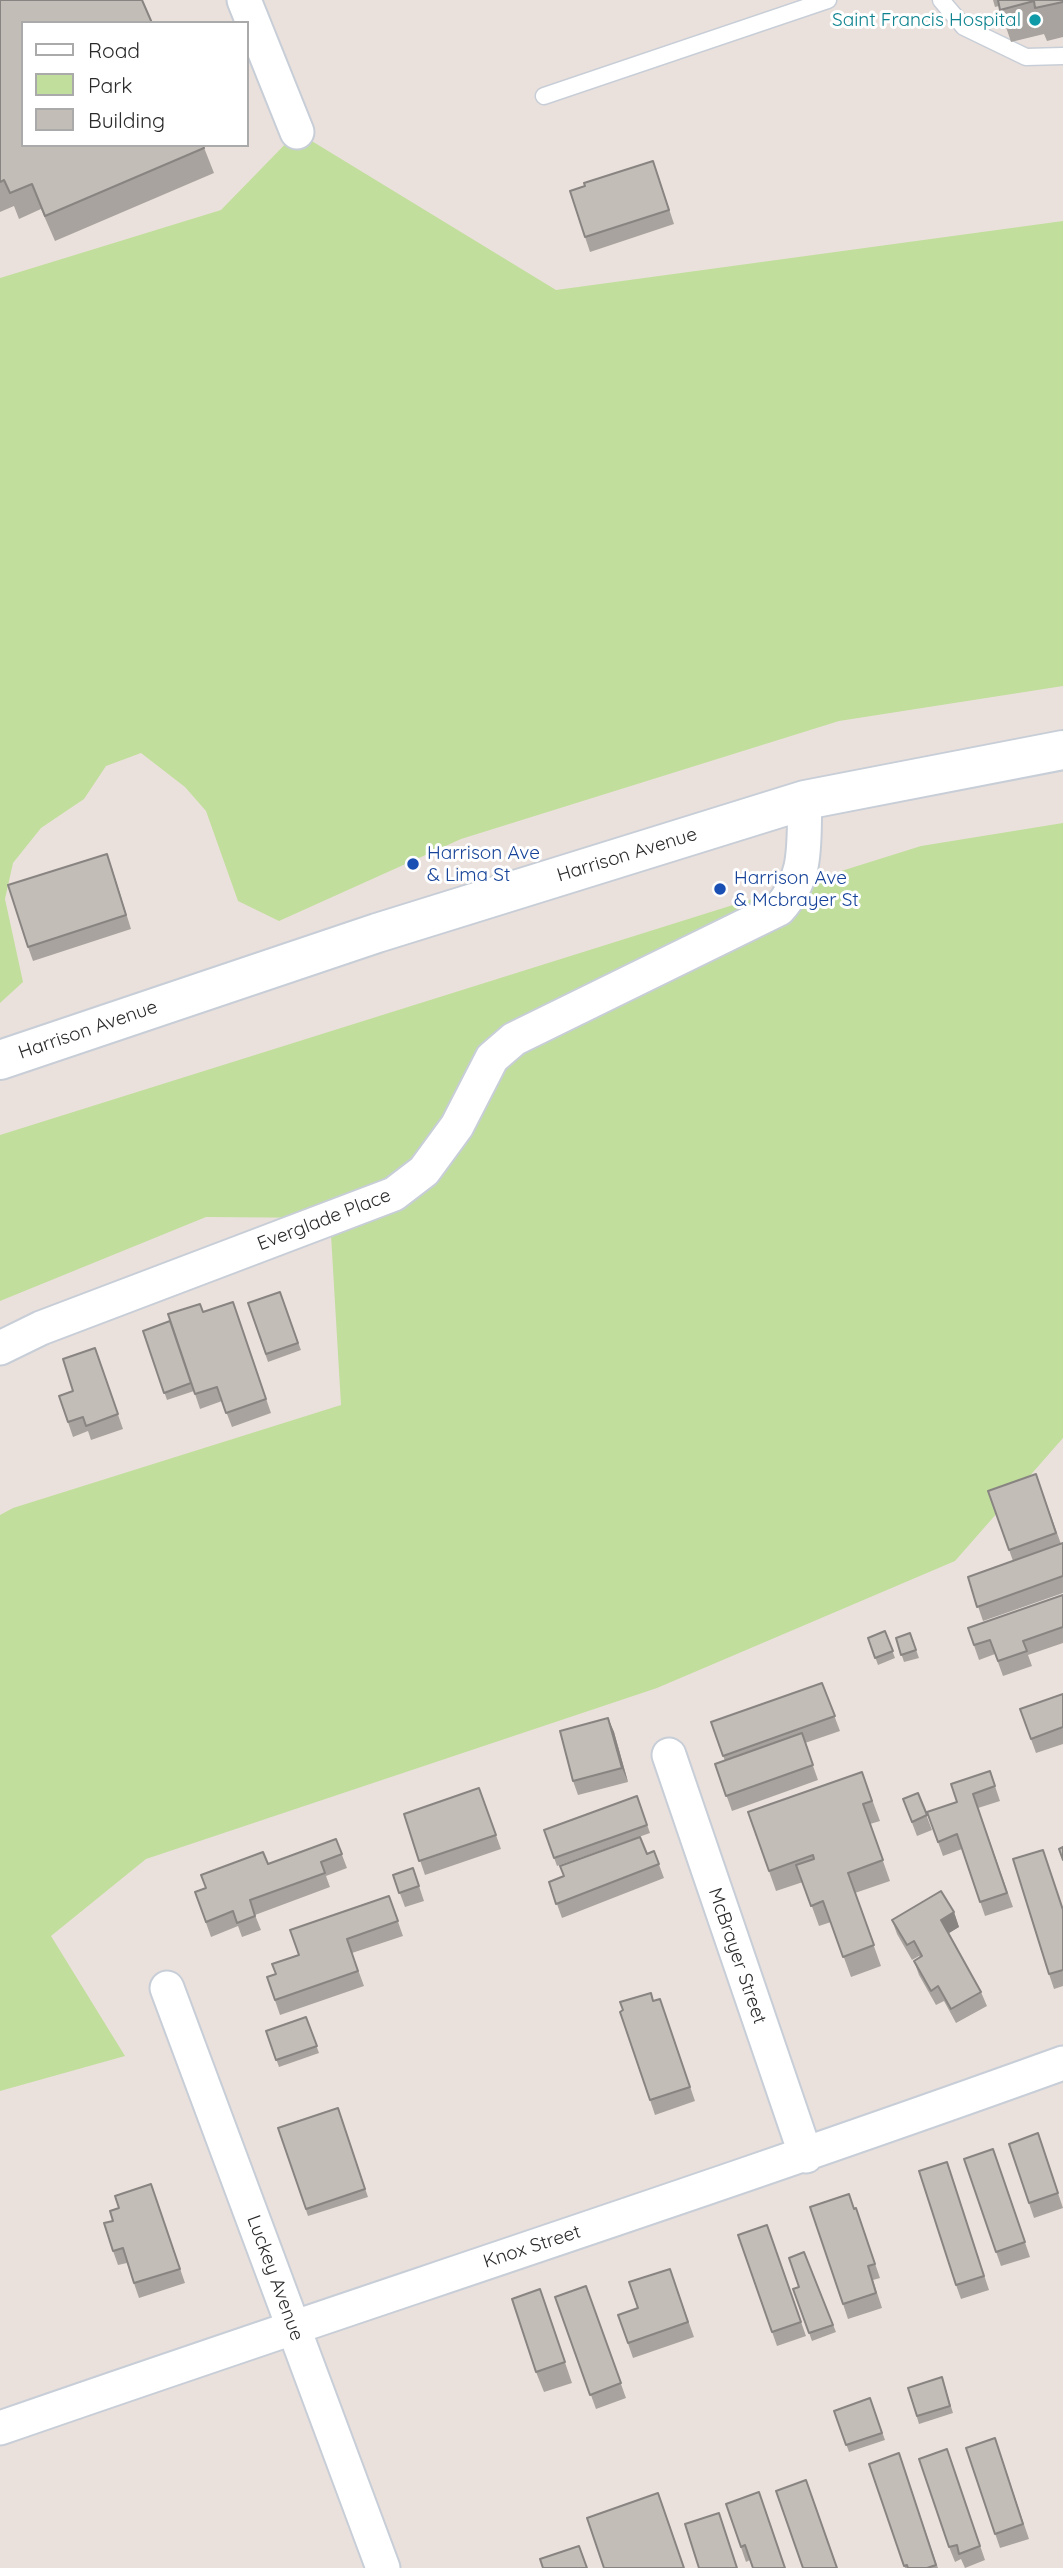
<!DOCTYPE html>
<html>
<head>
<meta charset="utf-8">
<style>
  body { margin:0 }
  #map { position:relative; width:1063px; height:2568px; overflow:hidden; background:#ebe1dc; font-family:Quicksand,sans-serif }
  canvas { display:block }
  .legend { position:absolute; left:21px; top:21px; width:228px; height:126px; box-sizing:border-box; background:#fff; border:2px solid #aaa; margin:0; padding:9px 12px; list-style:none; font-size:21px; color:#2a2a2a }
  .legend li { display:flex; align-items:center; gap:14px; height:35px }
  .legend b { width:35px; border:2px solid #aaa }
</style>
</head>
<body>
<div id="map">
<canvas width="1063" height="2568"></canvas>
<ul class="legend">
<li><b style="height:9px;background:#fff"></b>Road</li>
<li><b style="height:19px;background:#c1de9c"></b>Park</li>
<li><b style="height:19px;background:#c3bdb8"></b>Building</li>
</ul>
</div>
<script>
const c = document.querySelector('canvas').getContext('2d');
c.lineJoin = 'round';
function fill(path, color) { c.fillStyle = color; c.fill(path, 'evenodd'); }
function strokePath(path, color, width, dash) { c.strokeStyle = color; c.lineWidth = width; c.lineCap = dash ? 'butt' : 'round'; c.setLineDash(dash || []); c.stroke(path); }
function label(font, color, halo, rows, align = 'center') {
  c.font = font + ' Quicksand,sans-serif'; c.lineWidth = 6; c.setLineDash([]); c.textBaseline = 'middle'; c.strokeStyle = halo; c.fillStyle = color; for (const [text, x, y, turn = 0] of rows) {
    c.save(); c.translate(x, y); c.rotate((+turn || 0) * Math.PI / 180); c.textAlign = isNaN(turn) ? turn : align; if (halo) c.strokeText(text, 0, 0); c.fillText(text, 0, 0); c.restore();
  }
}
fill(new Path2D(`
  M297,132l259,158 507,-69v465l-224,35 -378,118 -182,82 -41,-20 -32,-90 -21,-24 -44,-34 -35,13 -22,33 -43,29 -28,35 -8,36 18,83 -23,21v-725l221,-68z
  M1063,823v615l-108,123 -298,127 -511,171 -95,77 74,120 -125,35v-576l13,-7 328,-103 -11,-187 -124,-1 -206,84v-166l921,-289z`), '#c1de9c');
const service = new Path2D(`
  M941,0l23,27 62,30 37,-1
  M544,96l284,-96`);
const minor = new Path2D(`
  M244,0l53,132
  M0,1348l41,-20 353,-134 30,-23 33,-45 35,-68 22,-19 265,-130c30,-33 24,-66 26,-109
  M669,1755l137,401
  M167,1988l216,580
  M0,2428c354,-123 711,-238 1063,-365`);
const secondary = new Path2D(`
  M0,1060l377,-127 428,-133 258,-50`);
strokePath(service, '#c8ced7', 19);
strokePath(minor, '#c8ced7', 37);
strokePath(secondary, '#c8ced7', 42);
strokePath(service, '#fff', 16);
strokePath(minor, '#fff', 33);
strokePath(secondary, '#fff', 38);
fill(new Path2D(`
  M0,0l203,145 11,28 -159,68 -14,-32 -22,10 -5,-13 -14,6z
  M993,0h70v37l-16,4 -3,-7 -33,8 -12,-36 -4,1z
  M658,175l16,49 -84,28 -5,-15v-51z
  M112,868l19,61 -98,32 -5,-14z
  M280,1292l21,58 -33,12 -20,-59z
  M233,1302l38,111 -39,14 -10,-26 -22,8 -6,-18 -27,9 -24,-69z
  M95,1348l28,81 -32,11 -3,-9 -15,6 -14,-41 14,-5z
  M1036,1474l25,70 2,-1v50l-80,28 -15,-44 45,-16 -25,-70z
  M1063,1595v48l-35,12 4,11 -29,10 -8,-22 -16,6 -11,-32z
  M885,1631l10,27 -17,7 -10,-27z
  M910,1633l9,25 -15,4 -8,-24z
  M822,1683l18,48 -35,12 13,37 -86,31 -17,-47 10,-3 -14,-39z
  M1063,1694v50l-27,9 -16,-44z
  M608,1718l6,14 14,50 -50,13 -5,-14z
  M990,1771l10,30 -22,7 35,99 -28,9 -23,-67 -19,7 -16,-44 30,-10z
  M862,1772l18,49 -10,3 20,57 -35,12 26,73 -30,11 -20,-55 -12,4 -16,-44 -27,9 -28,-79z
  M479,1788l22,61 -76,26 -21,-61z
  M918,1793l14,37 -15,6 -14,-37z
  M637,1796l13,37 -93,33 -13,-36z
  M336,1839l11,29 -21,8 4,11 -75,28 6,15 -19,7 -4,-11 -27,11 -16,-45z
  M654,1851l10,27 -102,40 -13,-36 98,-28z
  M413,1868l11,33 -19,6 -12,-32z
  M389,1896l14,40 -51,17 12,33 -84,29 -13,-38 9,-3 23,-19z
  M1063,1909v77l-9,3 -5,-15z
  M954,1912l5,15 -11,6 33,59 6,14 -31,17 -12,-22 -8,4 -17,-30 -5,-14 6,-4 -1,-1 -7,4 -15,-26 -5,-14z
  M660,1999l35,102 -40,14 -5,-15 4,-99z
  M306,2017l13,36 -40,14 -13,-36z
  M338,2108l30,89 -60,19 -30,-88z
  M1038,2133l25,75 -29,10 -25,-74z
  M993,2149l37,108 -29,9 -37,-107z
  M947,2162l42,128 -28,9 -5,-14z
  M151,2184l34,99 -46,15 -12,-35 -9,2 -5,-14 6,-43z
  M856,2208l24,70 -7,2 9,28 -34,11 -5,-15 11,-95z
  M767,2225l39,111 -29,10 -39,-111z
  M804,2252l32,80 -24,9 -19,-52 6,-2z
  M670,2269l24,68 -61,21 -15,-43 20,-7z
  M586,2286l40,112 -30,11 -41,-112z
  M540,2289l32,94 -28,9 -8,-20z
  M942,2377l11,36 -34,11 -11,-36z
  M870,2398l15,42 -36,12 -15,-41z
  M995,2438l34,101 -29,9 -34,-100z
  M947,2449l38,111 -20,8 -4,-9 -6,3 -6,-15z
  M869,2464l35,4 34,100h-33z
  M759,2492l-9,68 -4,2 -20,-58z`), '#a8a39e');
fill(new Path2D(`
  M608,1718l6,14 14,50 -6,-14z
  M954,1912l5,15 -13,8 -5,-15z`), '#888481');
const building = new Path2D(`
  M0,0h142l10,23h-129v122h180l1,3 -159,68 -13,-32 -22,9 -6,-13 -4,2z
  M998,0h65v2l-28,6 -1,-7 -34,9z
  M653,161l16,49 -84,27 -15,-46 15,-5 -1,-3z
  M107,854l19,61 -98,32 -20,-62z
  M280,1292l18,51 -32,11 -18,-51z
  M233,1302l33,97 -40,14 -9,-26 -22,7 -27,-80 32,-10 3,8z
  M170,1321l21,62 -27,10 -21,-62z
  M95,1348l23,66 -32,12 -3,-9 -15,5 -9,-26 14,-5 -10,-32z
  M1036,1474l20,59 -47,17 -21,-59z
  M1063,1543v33l-86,31 -9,-30z
  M1063,1595v32l-40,14 4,10 -29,10 -8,-21 -16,5 -6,-17z
  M885,1631l8,20 -18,7 -7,-20z
  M910,1633l6,17 -15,5 -5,-17z
  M822,1683l13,33 -112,40 -12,-34z
  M1063,1694v33l-32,12 -11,-30z
  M608,1718l14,50 -49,13 -13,-50z
  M802,1733l11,32 -87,31 -11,-32z
  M990,1771l5,15 -22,8 34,99 -27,9 -23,-68 -19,8 -11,-30 30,-10 -6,-18z
  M862,1772l10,29 -9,3 20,56 -35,13 26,72 -31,12 -20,-56 -12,5 -15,-41 18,-6 -1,-4 -44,16 -21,-59z
  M479,1788l17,47 -77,26 -15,-47z
  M918,1793l9,22 -15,7 -9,-23z
  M637,1796l10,29 -93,33 -10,-28z
  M640,1837l7,17 7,-3 5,13 -103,40 -7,-22 15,-6 -4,-10z
  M336,1839l6,15 -21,8 4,11 -75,27 5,16 -18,7 -4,-12 -27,11 -11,-30 11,-4 -5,-13 62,-23 5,12z
  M1063,1847v13l-4,-11z
  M1043,1850l20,60v60l-14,4 -36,-115z
  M413,1868l6,18 -20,7 -6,-18z
  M941,1891l13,21 -13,8 40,72 -30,17 -13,-23 -7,5 -17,-30 8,-5 -8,-15 -7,4 -15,-25z
  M389,1896l9,25 -51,18 11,32 -83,29 -8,-23 9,-3 -4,-10 27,-9 -9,-25z
  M651,1993l2,8 7,-2 30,88 -40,13 -30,-88 3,-2 -3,-8z
  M306,2017l11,29 -41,14 -10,-29z
  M338,2108l27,81 -59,20 -28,-81z
  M1038,2133l20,60 -29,10 -20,-59z
  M993,2149l32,93 -29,10 -32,-93z
  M947,2162l37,114 -28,9 -37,-114z
  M151,2184l29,85 -46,14 -11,-35 -10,3 -9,-28 9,-2 -3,-10 9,-3 -4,-12z
  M849,2194l5,15 2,-1 19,56 -7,2 8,27 -33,11 -33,-97z
  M767,2225l34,97 -29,10 -34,-97z
  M804,2252l29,73 -24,8 -16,-44 6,-2 -10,-29z
  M670,2269l18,53 -60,21 -10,-28 20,-7 -9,-26z
  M586,2286l35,97 -31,12 -35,-98z
  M540,2289l25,73 -29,10 -24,-73z
  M942,2377l8,29 -33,10 -9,-28z
  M870,2398l12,35 -36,12 -12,-34z
  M995,2438l28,86 -28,10 -29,-86z
  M947,2449l33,97 -21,8 -2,-9 -8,2 -30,-88z
  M899,2453l37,112 -9,3h-19l-1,-3 -3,1 -35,-102z
  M806,2480l31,88h-34l-27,-77z
  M759,2492l26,76h-32l-8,-23 -4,2 -15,-43z
  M658,2493l26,75h-80l-17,-50z
  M719,2513l18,55h-38l-14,-44z
  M579,2546l8,22h-44l-3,-9z`);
fill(building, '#c3bdb8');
strokePath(building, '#888481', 2);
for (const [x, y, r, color] of [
  [1035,20,7,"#0f9aa8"],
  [413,864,7,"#1a4fb4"],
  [720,889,7,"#1a4fb4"]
]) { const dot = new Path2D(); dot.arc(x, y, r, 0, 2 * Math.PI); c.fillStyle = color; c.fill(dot); strokePath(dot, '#fff', 2.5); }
label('19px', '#0d838f', '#fff', [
  ["Saint Francis Hospital",1021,20]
], 'right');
label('19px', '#164399', '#fff', [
  ["Harrison Ave",427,853],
  ["& Lima St",427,875],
  ["Harrison Ave",734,878],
  ["& Mcbrayer St",734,900]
], 'left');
label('19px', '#2a2a2a', '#fff', [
  ["Harrison Avenue",627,855,-17],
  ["Harrison Avenue",88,1030,-19],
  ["Everglade Place",324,1220,-21],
  ["McBrayer Street",737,1956,71],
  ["Knox Street",532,2247,-18],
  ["Luckey Avenue",275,2278,70]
]);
</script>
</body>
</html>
